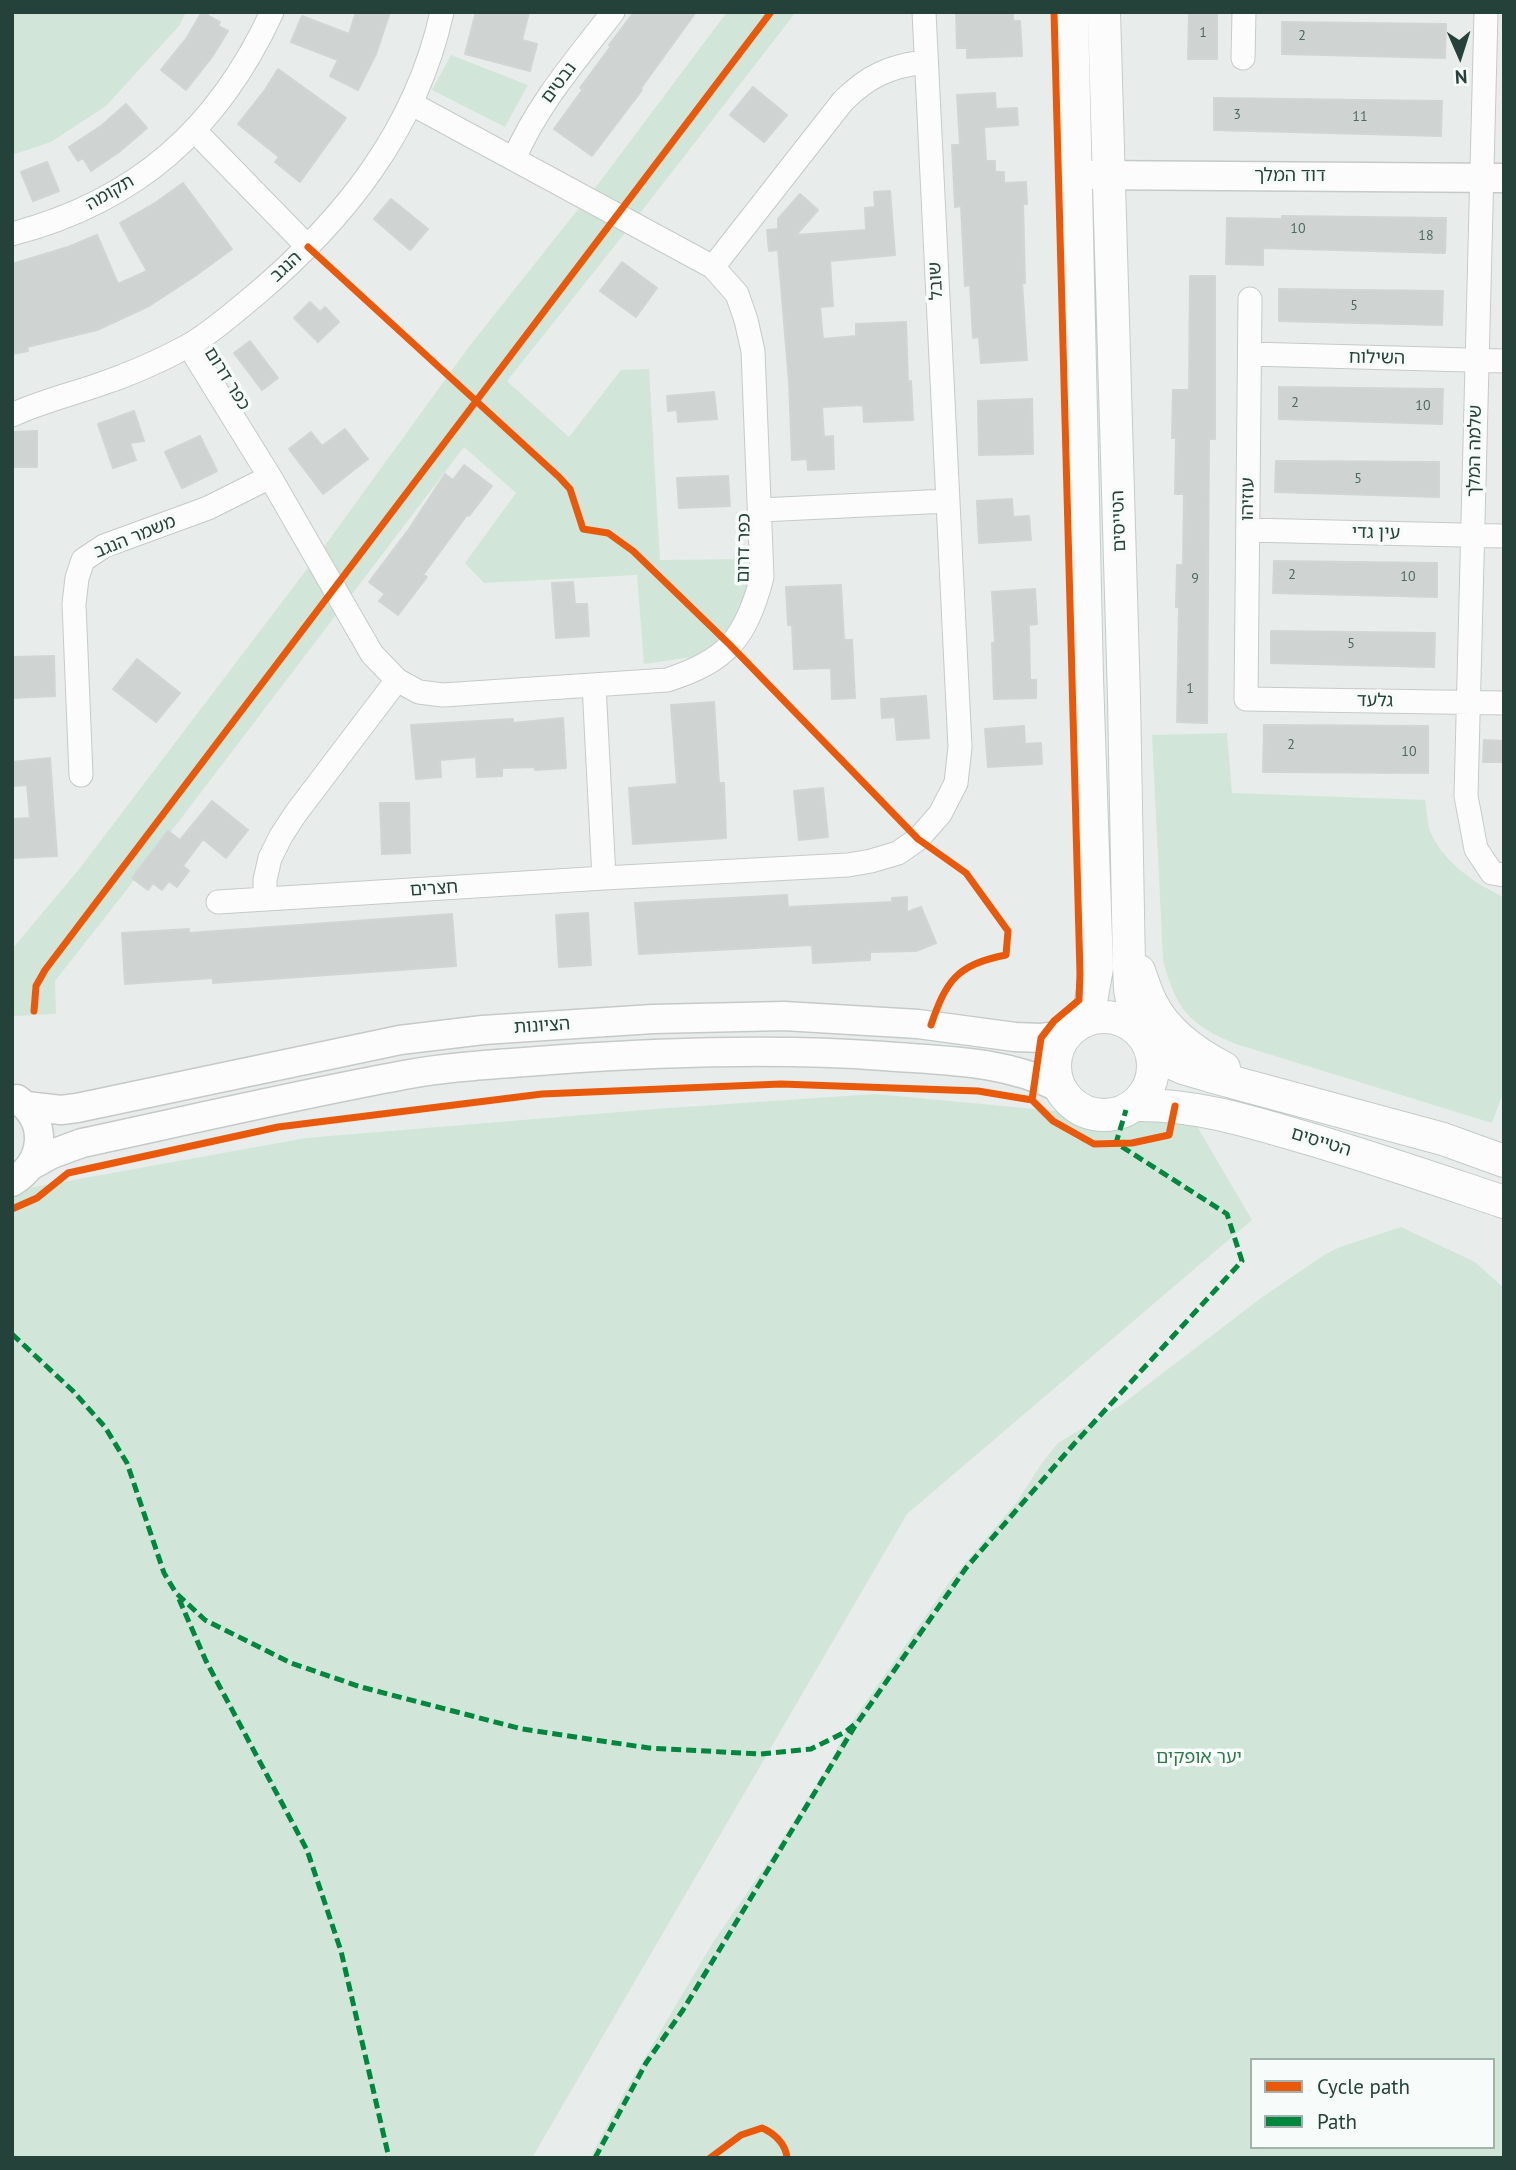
<!DOCTYPE html>
<html>
<head>
<meta charset="utf-8">
<style>
  body { margin:0 }
  #map { position:relative; width:1516px; height:2170px; overflow:hidden; background:#e8edeb; font-family:"PT Sans",sans-serif }
  canvas { display:block }
  .frame { position:absolute; inset:0; border:14px solid #24423a; pointer-events:none }
  .legend { position:absolute; left:1250px; top:2058px; width:245px; height:91px; box-sizing:border-box; background:#f7fbf9; border:2px solid #a3b1ad; margin:0; padding:9px 12px; list-style:none; font-size:21px; color:#24423a }
  .legend li { display:flex; align-items:center; gap:14px; height:35px }
  .legend b { width:35px; border:2px solid #a3b1ad }
  .north { position:absolute; left:1425px; top:21px; width:70px; height:70px; -webkit-text-stroke:5px #f7fbf9; paint-order:stroke; rotate:177deg; font-size:19px; font-weight:700; line-height:28px; text-align:center; color:#24423a }
  .north::after { content:''; display:block; margin:auto; width:24px; height:32px; background:#24423a; clip-path:polygon(50% 0,100% 100%,50% 72%,0 100%) }
</style>
</head>
<body>
<div id="map">
<canvas width="1516" height="2170"></canvas>
<div class="frame"></div>
<ul class="legend">
<li><b style="height:9px;background:#e8590c"></b>Cycle path</li>
<li><b style="height:9px;background:#00873e"></b>Path</li>
</ul>
<div class="north">N</div>
</div>
<script>
const c = document.querySelector('canvas').getContext('2d');
c.lineJoin = 'round';
function fill(path, color) { c.fillStyle = color; c.fill(path, 'evenodd'); }
function strokePath(path, color, width, dash) { c.strokeStyle = color; c.lineWidth = width; c.lineCap = dash ? 'butt' : 'round'; c.setLineDash(dash || []); c.stroke(path); }
function label(font, color, halo, rows, align = 'center') {
  c.font = font + ' "PT Sans","Noto Sans Hebrew",sans-serif'; c.lineWidth = 7; c.setLineDash([]); c.textBaseline = 'middle'; c.strokeStyle = halo; c.fillStyle = color; for (const [text, x, y, turn = 0] of rows) {
    c.save(); c.translate(x, y); c.rotate((+turn || 0) * Math.PI / 180); c.textAlign = isNaN(turn) ? turn : align; if (halo) c.strokeText(text, 0, 0); c.fillText(text, 0, 0); c.restore();
  }
}
fill(new Path2D(`
  M12,12h174l-7,14 -73,80 -55,36 -39,13z
  M727,12h69l-179,231 -110,138 62,56 52,-67 28,-1 11,191 89,-1 -1,31 -14,30 -18,23 -24,14 -48,7 -7,-89 -153,8 -19,-20 51,-70 -52,-46 -339,445 -70,89 1,33 -44,2v-67l68,-81 246,-324 145,-200 128,-161z
  M451,55l77,30 -23,42 -73,-37z
  M1227,733l5,60 193,7c2,9 2,19 4,28 11,32 46,56 75,69v193l-12,33 -256,-79c-47,-19 -60,-35 -73,-84l-11,-225z
  M875,1094l235,22h81l61,104 -345,294 -375,644h-520v-967l294,-53 349,-29z
  M1401,1227l74,35 29,26v870h-914l34,-65 88,-149 58,-85 60,-96 15,-31 105,-151 66,-78 26,-40 16,-20 63,-38 140,-107 63,-43 16,-8zM1252,2060h241v87h-241z`), '#d1e6d8');
const building = new Path2D(`
  M202,12l18,10 -2,4 10,5 -16,26 -26,33 -25,-20 25,-31z
  M356,12h34l-14,42 -18,36 -28,-14 8,-16 -47,-18 11,-26 47,18z
  M476,12h53l-7,28 15,4 -7,27 -65,-17z
  M634,12h62l-55,76 1,2 -50,66 -38,-27 29,-40 -3,-1 31,-42 -2,-1z
  M956,12h57v9h7l2,35 -55,2v-10h-10z
  M1189,14h28v45h-29z
  M1282,22l164,2 -1,34 -163,-4z
  M278,69l68,49 -46,64 -25,-20 4,-5 -41,-33 27,-34z
  M753,87l34,28 -23,27 -34,-27z
  M995,93l1,16 21,-1 1,17 -34,2 2,34h9v11h9v11l22,-1 1,22h-4l2,79h-3l5,77 -46,3 -2,-26 -6,1 -3,-53 -5,1 -4,-80 -6,1 -3,-62h8l-3,-50z
  M1214,98l228,3 -1,35 -227,-6z
  M126,104l21,24 -28,24 -28,19 -8,-13 -5,3 -9,-14 32,-21z
  M47,162l12,29 -26,10 -12,-29z
  M183,183l49,66 -37,27 -46,30 -52,24 -70,17 1,4 -16,3v-90l56,-17 29,-12 21,49 29,-13 -27,-48 35,-20z
  M890,191l5,64 -65,6 3,45 -13,1 3,32 33,-3v-12l50,-2 2,60 3,-1 2,39 -49,2 -1,-17 -41,2 2,30 9,-1 1,33 -26,1 -1,-11 -15,1 -3,-78 -11,-132 -9,1 -2,-21 11,-1v-10l22,-25 18,16 -22,25 70,-5 -1,-22 10,-1 -1,-15z
  M391,199l37,30 -18,21 -36,-31z
  M1282,216l164,2 -1,35 -182,-5v17l-37,-1 1,-46 55,1z
  M622,262l35,26 -21,29 -36,-26z
  M1190,276h25v163h-6l-2,284 -30,-1 2,-115h-3l1,-42h6l1,-71h-9l1,-56h-4l1,-48h16z
  M1279,289l164,2 -1,34 -163,-4z
  M310,302l10,10 5,-5 14,15 -21,20 -24,-24z
  M250,341l28,37 -16,12 -28,-37z
  M1279,387l164,2 -1,35 -163,-5z
  M714,392l3,27 -39,3 -1,-12 -9,1 -1,-15z
  M1032,399l1,55 -54,1 -1,-54z
  M134,411l10,30 -14,2 6,17 -23,8 -15,-44z
  M345,429l23,30 -45,35 -34,-45 22,-17 11,14z
  M37,431v36h-25v-35z
  M200,436l17,35 -35,17 -17,-36z
  M1276,461l163,1v35l-164,-5z
  M464,465l28,21 -23,30 -2,-1 -44,60 4,2 -29,38 -19,-14 6,-7 -16,-12 40,-53 36,-55 8,6z
  M728,476l2,30 -51,2 -2,-30z
  M1012,499l1,18 16,-1 2,24 -52,3 -2,-42z
  M1274,561l163,2v34l-164,-4z
  M573,582l2,22h12l2,32 -33,2 -4,-55z
  M841,585l3,55h8l3,58 -23,1 -1,-31 -37,1 -2,-44h-4l-2,-38z
  M1035,589l2,35 -8,1 1,55h6v18l-42,1 -2,-56h3l-3,-51z
  M1271,631l164,2 -1,34 -163,-4z
  M54,656l1,40 -43,2v-41z
  M137,659l43,34 -24,29 -43,-33z
  M926,696l3,42 -32,2 -2,-23 -13,1 -1,-19z
  M714,702l5,81h5l2,55 -93,6 -4,-56 48,-4 -6,-79z
  M563,718l3,50 -31,2v-3l-33,1v8l-25,1 -1,-20 -36,3 1,17 -25,2 -5,-54 102,-6v4z
  M1264,725l164,1v47l-165,-1z
  M1024,726l1,18 16,-1 1,21 -54,3 -3,-38z
  M1484,740l20,1v21h-21z
  M50,758l7,98 -45,2v-39l18,-1 -3,-33 -15,1v-24z
  M823,788l5,49 -29,3 -5,-49z
  M212,801l36,29 -22,28 -23,-19 -20,27 6,5 -12,16 -8,-6 -7,9 -9,-7 -5,7 -16,-12 36,-47 12,9z
  M380,803h29l1,50 -28,1z
  M787,895l1,12 104,-5v-4l15,-1v15l14,-5 15,36 -20,8 -46,1v8l-57,3 -1,-18 -173,9 -4,-51z
  M588,913l3,52 -32,2 -3,-52z
  M452,914l4,52 -243,17v-5l-88,6 -3,-51 67,-4v4z`);
fill(building, '#cfd4d2');
strokePath(building, '#d1d6d4', 2);
const minor = new Path2D(`
  M1486,12l-20,784 10,53 16,24 12,2
  M1243,58l1,-46
  M195,131l113,116
  M514,159c24,-56 63,-100 99,-147
  M12,234c125,-33 206,-105 260,-222
  M713,267l130,-166c25,-25 47,-35 82,-39
  M1250,299l-4,400 258,4
  M189,346l81,131 102,177 25,26 22,12 24,3 224,-15c60,-19 79,-42 95,-103l-9,-226 -7,-31 -9,-26 -24,-27 -301,-163
  M1250,354l254,7
  M12,415c28,-13 57,-20 86,-30 30,-10 60,-23 88,-38 24,-13 47,-34 68,-51 90,-76 162,-166 188,-284
  M761,510l186,-9
  M1248,530l256,6
  M594,685l10,193
  M81,775l-7,-171 3,-26 6,-18 21,-14 104,-38 62,-31
  M265,899v-19l5,-22 11,-22 15,-23 101,-133
  M218,902l386,-24 244,-13 23,-4 27,-8 20,-14 22,-25 16,-31 4,-36 -36,-735`);
const tertiary = new Path2D(`
  M1087,175l417,3
  M26,1106l35,4 16,-2 323,-68 83,-10 170,-11 131,-3 134,8 97,13 26,1 25,-3
  M32,1165l20,-11 30,-11c107,-23 214,-48 322,-68 48,-9 98,-11 147,-15 111,-8 223,-12 333,-4 62,5 119,4 176,32
  M12,1182c33,-20 37,-60 5,-83`);
const secondary = new Path2D(`
  M1072,12l15,666 10,290 -7,39 -7,15
  M1104,12l20,686 5,268 1,23 7,40
  M1139,971c4,10 7,22 12,31 15,31 44,51 73,66
  M1055 1066a49 49 0 1 1 98 0a49 49 0 1 1-98 0Z
  M1152,1054l31,14 27,8 233,63 61,22
  M1134,1105c57,-1 108,14 162,30 70,20 139,44 208,67`);
strokePath(minor, '#c5cac8', 25);
strokePath(tertiary, '#c5cac8', 31);
strokePath(secondary, '#c3cbc8', 34);
strokePath(minor, '#fcfcfc', 23);
strokePath(tertiary, '#fcfcfc', 28);
strokePath(secondary, '#fcfcfc', 32);
strokePath(new Path2D(`
  M12,1334l61,57 32,36 22,36 37,110 12,20 29,27 86,43 70,24 161,42 127,19 111,6 51,-5 34,-17 13,-10 108,-154 108,-124 168,-183 -15,-47 -111,-71 10,-33
  M179,1599l27,62 101,189 34,101 48,207
  M595,2158l51,-95 37,-53 172,-284`), '#00873e', 5, [10, 5]);
strokePath(new Path2D(`
  M308,247l251,230 11,12 13,40 25,4 25,18 97,94 188,194 48,34 42,58 -2,24c-49,9 -60,26 -75,70
  M34,1011l2,-25 9,-16 726,-958
  M1032,1100l9,-62 13,-17 25,-21 1,-26 -26,-962
  M12,1209l25,-11 31,-25 210,-46 264,-33 239,-10 197,7 54,9 21,21 41,23 38,-1 37,-8 6,-29
  M710,2158l31,-23 21,-7c12,5 24,16 25,30`), '#e8590c', 7);
label('14px', '#506761', null, [
  ["1",1203,33],
  ["2",1302,36],
  ["3",1237,115],
  ["11",1360,117],
  ["10",1298,229],
  ["18",1426,236],
  ["5",1354,306],
  ["2",1295,403],
  ["10",1423,406],
  ["5",1358,479],
  ["2",1292,575],
  ["10",1408,577],
  ["9",1195,579],
  ["5",1351,644],
  ["1",1190,689],
  ["2",1291,745],
  ["10",1409,752]
]);
label('18px', '#24423a', '#f7fbf9', [
  ["נבטים",559,83,-53],
  ["דוד המלך",1290,176],
  ["תקומה",110,193,-30],
  ["הנגב",286,267,-43],
  ["שובל",936,281,-93],
  ["השילוח",1377,358,1],
  ["כפר דרום",227,379,58],
  ["שלמה המלך",1475,451,-89],
  ["עוזיהו",1248,499,-89],
  ["הטייסים",1119,521,-92],
  ["עין גדי",1376,533,1],
  ["משמר הנגב",135,537,-22],
  ["כפר דרום",744,548,-89],
  ["גלעד",1375,701,1],
  ["חצרים",434,889,-4],
  ["הציונות",542,1026,-4],
  ["הטייסים",1321,1142,17]
]);
label('18px', '#2d7a4b', '#f7fbf9', [
  ["יער אופקים",1199,1758]
]);
</script>
</body>
</html>
